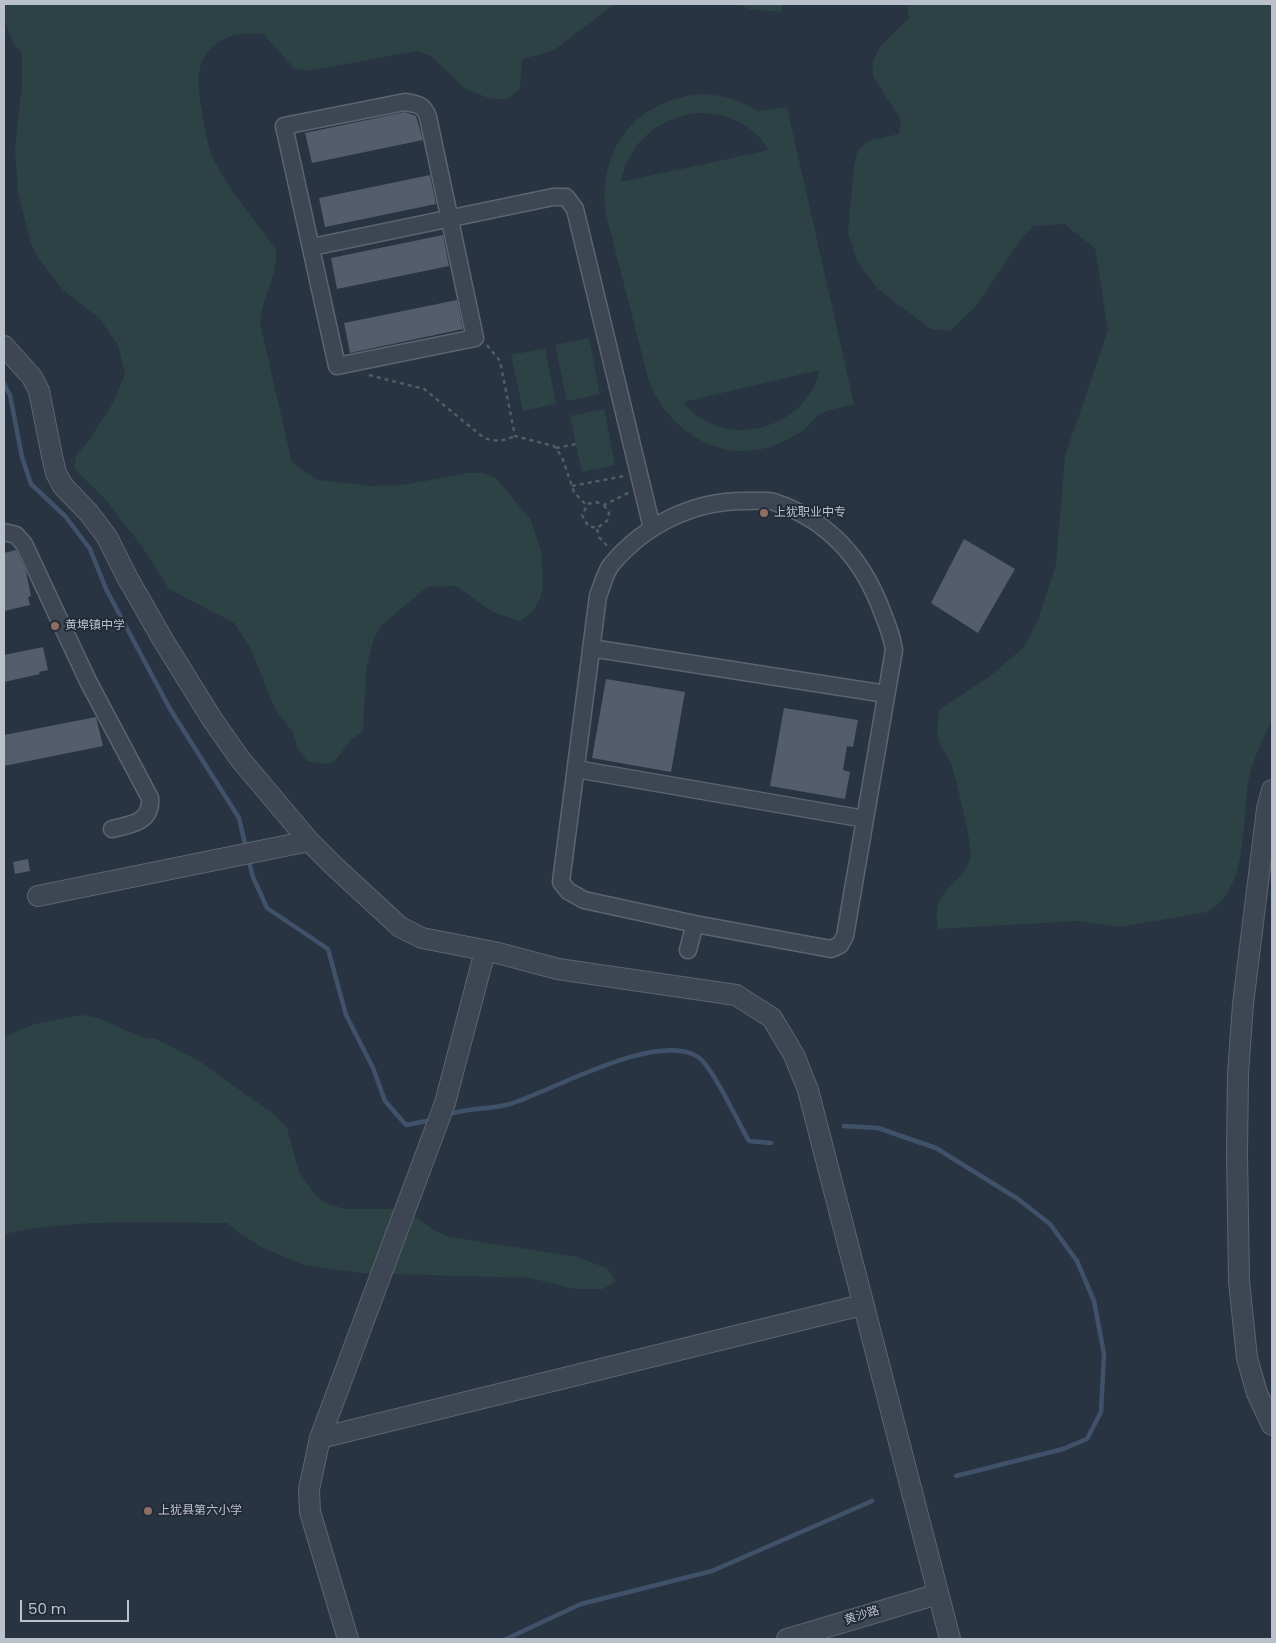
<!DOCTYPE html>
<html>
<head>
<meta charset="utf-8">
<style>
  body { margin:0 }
  #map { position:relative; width:1276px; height:1643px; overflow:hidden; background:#293442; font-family:Poppins,sans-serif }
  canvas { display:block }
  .frame { position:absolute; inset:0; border:5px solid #bbc1cb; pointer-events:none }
  .scale { position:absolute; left:20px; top:1600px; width:109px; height:22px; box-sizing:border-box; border:2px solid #bbc1cb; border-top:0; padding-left:6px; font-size:15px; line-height:18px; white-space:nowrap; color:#bbc1cb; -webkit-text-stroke:4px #222b37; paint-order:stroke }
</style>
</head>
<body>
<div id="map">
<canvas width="1276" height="1643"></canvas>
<div class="frame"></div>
<div class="scale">50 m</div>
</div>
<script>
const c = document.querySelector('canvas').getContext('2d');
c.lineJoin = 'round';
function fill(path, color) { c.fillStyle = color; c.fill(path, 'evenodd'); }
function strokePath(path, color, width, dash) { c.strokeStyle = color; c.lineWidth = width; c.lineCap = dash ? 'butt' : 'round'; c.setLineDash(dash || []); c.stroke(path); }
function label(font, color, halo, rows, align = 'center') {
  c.font = font + ' Poppins,"Noto Sans SC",sans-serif'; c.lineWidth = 4; c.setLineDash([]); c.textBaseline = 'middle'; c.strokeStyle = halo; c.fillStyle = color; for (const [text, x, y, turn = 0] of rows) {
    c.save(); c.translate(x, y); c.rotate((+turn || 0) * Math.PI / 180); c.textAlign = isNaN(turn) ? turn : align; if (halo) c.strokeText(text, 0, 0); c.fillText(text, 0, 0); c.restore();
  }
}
fill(new Path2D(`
  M4,4h611l-62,47 -31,8 -2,30 -13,10h-16l-27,-11 -33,-32 -14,-5 -109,20 -14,-3 -31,-34c-10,0 -22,-1 -31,2 -38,12 -36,44 -30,75 3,17 5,35 13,51 15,29 42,61 61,88 2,25 -14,47 -16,73l32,140 26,17 52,6 33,-1 64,-12h15l14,5 35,42 10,31 2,33 -3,15 -8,13 -12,9 -27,-9 -37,-26 -29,1 -44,37 -9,14 -8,31 -3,62 -11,8 -18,23 -13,2 -14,-3 -9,-12 -5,-17 -18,-23 -24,-60 -17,-26 -65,-34 -26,-41 -37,-48 -32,-31 2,-14 11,-12 26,-40 12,-29 -7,-29 -19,-27 -36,-28 -27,-35 -6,-15 -12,-47 -3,-45 7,-64v-31l-9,-10 -9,-25z
  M739,4h45l-4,8 -31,-3z
  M907,4h365v716c-8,17 -19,39 -23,58 -8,40 1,112 -42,134l-88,15 -43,-6 -137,8c-12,-42 28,-43 32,-75 1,-9 -16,-80 -20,-90 -3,-8 -10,-15 -12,-23 -3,-9 0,-22 0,-31l51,-34 35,-30 13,-26 18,-56 9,-108 43,-126 -13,-82 -31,-24 -30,2 -11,10 -46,69 -27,26 -19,-2 -53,-40 -21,-28 -9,-28 6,-68 4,-15 13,-10 28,-6 2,-14 -28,-44v-14l6,-14 30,-30z
  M701,94c22,1 38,5 56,17l30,-4 67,297c-11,3 -23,5 -33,9 -4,2 -7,7 -11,11 -9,9 -20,15 -32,20 -55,23 -112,-13 -130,-66l-42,-164c-9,-65 30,-114 95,-120zM697,113c30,0 56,11 72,37l-148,32c7,-39 37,-64 76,-69zM820,370c-15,61 -97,82 -137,32z
  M589,338l11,56 -33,7 -12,-56z
  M545,348l11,56 -33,7 -12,-56z
  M604,409l11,56 -33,7 -12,-56z
  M82,1015l16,3 43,19 15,2 43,22 77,55 11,12 12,44 17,24 14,9 16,4h50l15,5 24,17 15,6 127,20 30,11 9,13 -13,8h-28l-45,-11 -169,-5 -57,-8 -41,-17 -24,-15 -11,-10c-74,0 -152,-5 -224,11v-197l31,-13z`), '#2c4244');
strokePath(new Path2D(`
  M4,384l6,11 12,62 9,27 34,32 25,33 16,40 64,120 69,109 7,30
  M248,858l5,19 14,31 61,41 18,66 27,53 12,33 21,24 26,-5
  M447,1115c20,-8 42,-5 63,-11 42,-13 148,-74 188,-47 15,10 39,64 51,84l22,2
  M844,1126l34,2 58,20 82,51 32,25 27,37 17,40 10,53 -3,58 -14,27 -24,10 -107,27
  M506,1639l75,-35 131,-33 160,-70`), '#405269', 4.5);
fill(new Path2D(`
  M405,112l11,4 7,24 -111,23 -7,-30z
  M430,175l6,29 -111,23 -6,-29z
  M443,235l6,31 -112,23 -6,-31z
  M457,300l6,29 -113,24 -6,-30z
  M964,539l51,30 -37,64 -47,-30z
  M16,550l10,21 5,25 -3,1 2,8 -26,6v-58z
  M43,647l5,23 -9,2 1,2 -36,8v-27z
  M606,679l79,13 -14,80 -79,-14z
  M784,708l74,12 -5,27 -6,-1 -4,24 7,2 -5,27 -75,-13z
  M96,717l7,29 -99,20v-31z
  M28,859l2,12 -15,3 -2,-12z`), '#535d6c');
const minor = new Path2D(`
  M405,102c13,2 19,3 23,15l47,221 -138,28 -53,-240z
  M312,247l241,-50h13l9,12 77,319
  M4,532l12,3 8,9 64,137 62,117c2,24 -19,27 -38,31
  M591,648l295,46
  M576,769l289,50
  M688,950l7,-26 136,25 9,-4 5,-9 49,-286c-2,-13 -6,-24 -11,-36 -19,-53 -54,-94 -109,-112 -8,-2 -18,-1 -27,-1 -52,-1 -102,23 -136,64 -6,8 -9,21 -13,31l-37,286 7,9 16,9 111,24`);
const tertiary = new Path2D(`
  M4,346l28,31 7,14 13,65 4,17 7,13 26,27 18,24 20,40 36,63 49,79 28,40 69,82 25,25 66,61 22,11 72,14 64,17 178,26 36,23 22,37 14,35 142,549
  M1272,790l-5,19 -24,195 -5,70 -1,79 2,128 8,77 10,35 15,32
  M38,896l271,-55
  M320,1438l542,-133
  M348,1639l-38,-127 -1,-23 11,-51 125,-335 40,-152
  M787,1639l151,-45`);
strokePath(minor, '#5c646f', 19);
strokePath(tertiary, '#5c646f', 22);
strokePath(new Path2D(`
  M487,345l13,16 15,75 39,10 8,11 12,35 13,14
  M369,375l55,14 60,49c12,4 20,3 31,-2
  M556,448l20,-4
  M572,486l52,-10
  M604,505l5,8 -2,8 -10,7 -9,-2 -6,-11 6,-11 8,-2 8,3 26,-13
  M597,529l2,8 9,10`), '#4c5f61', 2.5, [4, 4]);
strokePath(minor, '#3d4652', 16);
strokePath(tertiary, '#3d4652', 20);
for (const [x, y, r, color] of [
  [764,513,5,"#8d6e63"],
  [55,626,5,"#8d6e63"],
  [148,1511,5,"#8d6e63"]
]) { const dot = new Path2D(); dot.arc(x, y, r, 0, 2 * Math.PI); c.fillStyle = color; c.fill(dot); strokePath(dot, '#222b37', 2); }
label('12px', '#bbc1cb', '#222b37', [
  ["上犹职业中专",774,513],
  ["黄埠镇中学",65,626],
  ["上犹县第六小学",158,1511]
], 'left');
label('12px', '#bbc1cb', '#222b37', [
  ["黄沙路",862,1616,-17]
]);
</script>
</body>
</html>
